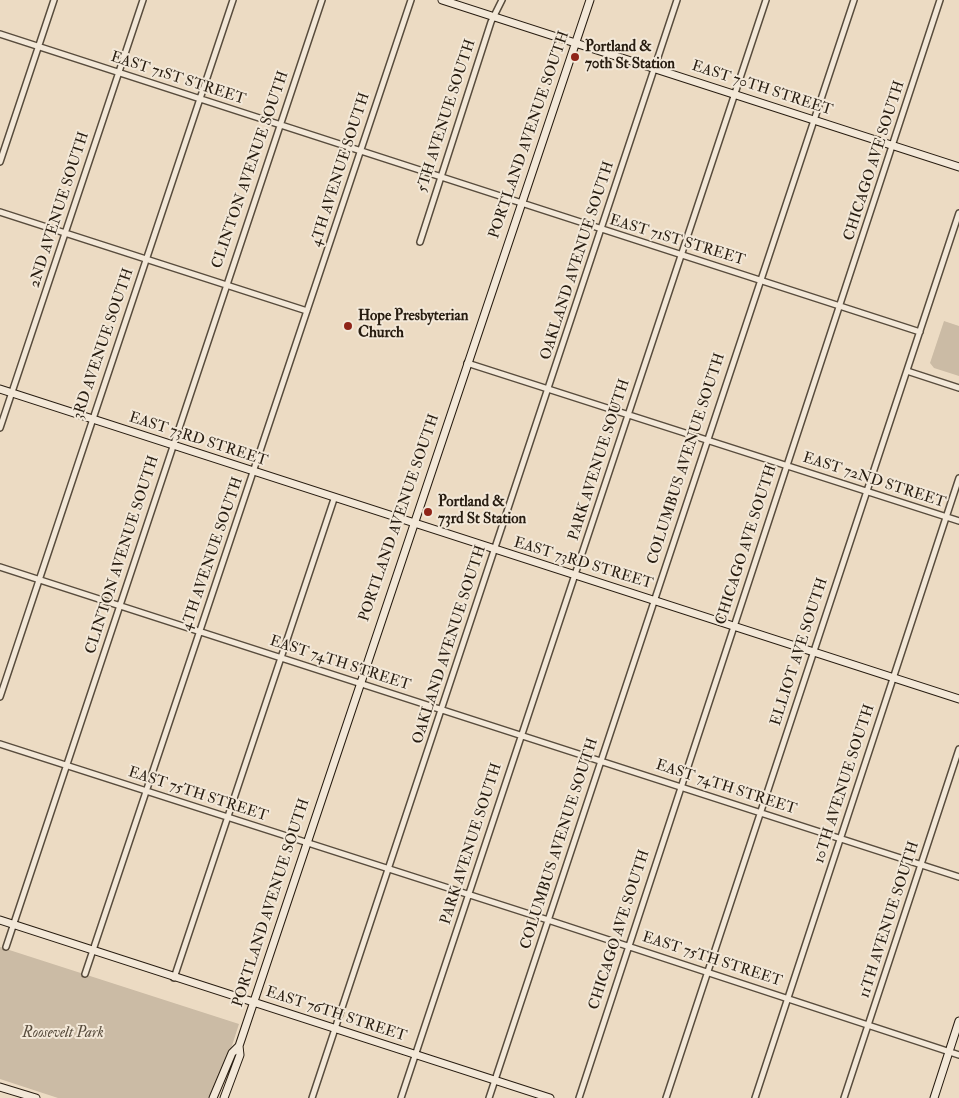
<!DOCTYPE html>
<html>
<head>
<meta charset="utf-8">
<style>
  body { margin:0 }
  canvas { display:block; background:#ecdbc3 }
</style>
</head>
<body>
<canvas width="959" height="1098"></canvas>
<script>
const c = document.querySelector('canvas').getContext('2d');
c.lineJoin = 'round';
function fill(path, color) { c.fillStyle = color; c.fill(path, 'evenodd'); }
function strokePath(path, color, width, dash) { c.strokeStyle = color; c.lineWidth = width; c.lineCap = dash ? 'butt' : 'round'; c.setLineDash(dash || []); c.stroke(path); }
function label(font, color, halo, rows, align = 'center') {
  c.font = font + ' "IM FELL Double Pica",serif'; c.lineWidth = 4; c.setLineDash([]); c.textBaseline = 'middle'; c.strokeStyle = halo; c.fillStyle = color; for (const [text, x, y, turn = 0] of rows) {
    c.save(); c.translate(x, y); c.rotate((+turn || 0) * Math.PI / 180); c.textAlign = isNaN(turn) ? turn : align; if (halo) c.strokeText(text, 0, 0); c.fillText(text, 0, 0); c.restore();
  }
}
fill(new Path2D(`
  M944,321l15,5v50l-25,-8 -4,-5z
  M0,947l239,77 -24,74h-157l-58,-19z`), '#cbbba5');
const street = new Path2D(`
  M0,34l920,298
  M0,162l54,-162
  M0,212l307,99
  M420,242l71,-220 11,-22
  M467,363l492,158
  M907,371l52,17
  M0,428l143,-428
  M0,567l959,310
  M0,697l233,-697
  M0,744l548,176 411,135
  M6,947l316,-947
  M85,974l326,-974
  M174,978l160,-479
  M312,1098l365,-1098
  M401,1098l365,-1098
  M489,1098l365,-1098
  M579,1098l361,-1098
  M666,1098l293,-885
  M755,1098l204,-620
  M844,1098l115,-349`);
const secondary = new Path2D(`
  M442,0l517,167
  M0,389l959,310
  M0,920l550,178
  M0,1087l36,11
  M213,1098l19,-45 7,-7
  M224,1098l16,-43 -1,-9 351,-1046
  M934,1098l25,-77`);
strokePath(street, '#584c3d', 8);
strokePath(secondary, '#271c10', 9);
strokePath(street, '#f3e8d8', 5);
strokePath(secondary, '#f3e8d8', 7);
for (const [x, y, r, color] of [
  [575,57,5,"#8f2418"],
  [348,326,5,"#8f2418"],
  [428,512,5,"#8f2418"]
]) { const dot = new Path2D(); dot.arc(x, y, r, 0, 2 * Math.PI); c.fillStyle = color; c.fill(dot); strokePath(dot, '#f3e8d8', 2); }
label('bold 15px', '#271c10', '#f3e8d8', [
  ["Portland &",585,48],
  ["70th St Station",585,65],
  ["Hope Presbyterian",358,317],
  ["Church",358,334],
  ["Portland &",438,503],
  ["73rd St Station",438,520]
], 'left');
label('15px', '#271c10', '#f3e8d8', [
  ["EAST 71ST STREET",178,79,18],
  ["EAST 70TH STREET",762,89,18],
  ["5TH AVENUE SOUTH",447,116,-72],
  ["PORTLAND AVENUE SOUTH",530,135,-71],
  ["CHICAGO AVE SOUTH",875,161,-72],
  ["CLINTON AVENUE SOUTH",251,170,-71],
  ["4TH AVENUE SOUTH",341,170,-72],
  ["2ND AVENUE SOUTH",60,210,-72],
  ["EAST 71ST STREET",677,241,17],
  ["OAKLAND AVENUE SOUTH",578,261,-72],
  ["3RD AVENUE SOUTH",104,344,-71],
  ["EAST 73RD STREET",198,440,18],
  ["COLUMBUS AVENUE SOUTH",687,459,-72],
  ["PARK AVENUE SOUTH",600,460,-72],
  ["EAST 72ND STREET",874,481,18],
  ["PORTLAND AVENUE SOUTH",400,518,-71],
  ["CHICAGO AVE SOUTH",747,545,-72],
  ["4TH AVENUE SOUTH",213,554,-71],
  ["CLINTON AVENUE SOUTH",123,555,-72],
  ["EAST 73RD STREET",583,564,17],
  ["OAKLAND AVENUE SOUTH",450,645,-72],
  ["ELLIOT AVE SOUTH",800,652,-72],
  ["EAST 74TH STREET",340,664,18],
  ["10TH AVENUE SOUTH",845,784,-72],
  ["EAST 74TH STREET",726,788,18],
  ["EAST 75TH STREET",198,795,18],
  ["PARK AVENUE SOUTH",472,844,-72],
  ["COLUMBUS AVENUE SOUTH",560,844,-72],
  ["PORTLAND AVENUE SOUTH",272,903,-72],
  ["11TH AVENUE SOUTH",890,920,-72],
  ["CHICAGO AVE SOUTH",620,930,-72],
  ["EAST 75TH STREET",712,960,18],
  ["EAST 76TH STREET",336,1015,18]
]);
label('italic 15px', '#584c3d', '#f3e8d8', [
  ["Roosevelt Park",63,1034]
]);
</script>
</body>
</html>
